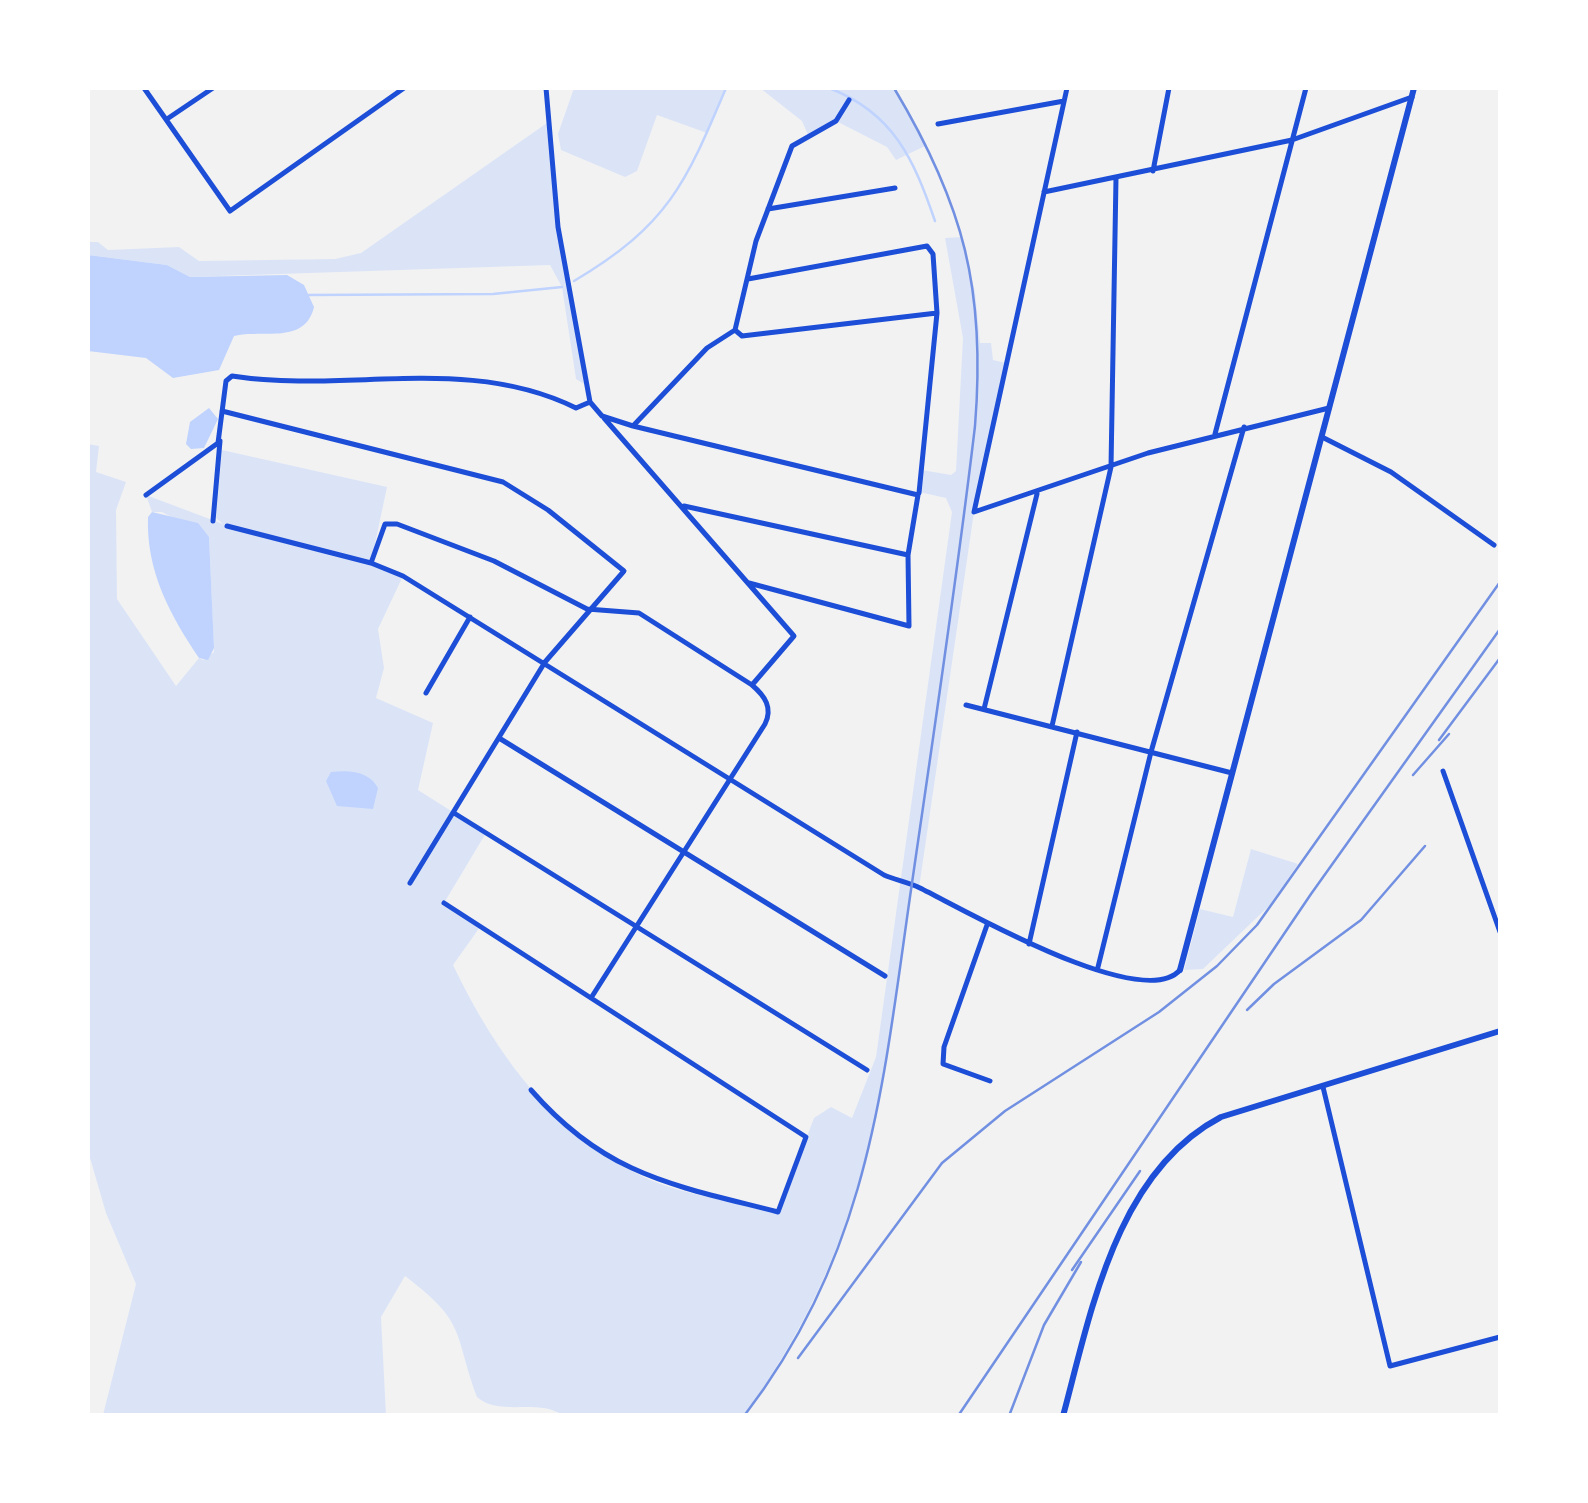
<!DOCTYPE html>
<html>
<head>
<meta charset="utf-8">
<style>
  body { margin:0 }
  #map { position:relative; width:1588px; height:1503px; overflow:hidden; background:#f2f2f2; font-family:Rubik,sans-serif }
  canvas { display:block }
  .frame { position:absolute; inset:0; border:90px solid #fff; pointer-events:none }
</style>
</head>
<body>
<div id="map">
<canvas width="1588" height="1503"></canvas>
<div class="frame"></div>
</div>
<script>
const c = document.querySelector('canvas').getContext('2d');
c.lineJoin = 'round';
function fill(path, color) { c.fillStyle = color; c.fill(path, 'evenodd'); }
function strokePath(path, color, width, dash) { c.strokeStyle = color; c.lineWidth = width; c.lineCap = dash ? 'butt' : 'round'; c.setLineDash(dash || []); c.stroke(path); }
fill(new Path2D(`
  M574,88h152l-19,45 -50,-18 -20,56 -12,6 -64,-27 -3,-16z
  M760,88h134l33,57 -31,15 -9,-13 -51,-26 -27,16 -7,-16z
  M547,123l7,73 33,190 -11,-7 -14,-92 -12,-22 -360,12 -23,-12 -79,-10v-13h10l10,8 71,-3 20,14 136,-2 26,-6z
  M962,237l13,55 5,51h11l2,17 13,3 -32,149 -55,376 -8,-3c-29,202 -38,344 -158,518l-9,12h-182c-24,-17 -63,2 -85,-18 -24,-66 -10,-74 -72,-121l-24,41 5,98h-283l33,-131 -30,-71 -18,-62v-707l11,2 -3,26 30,10 -10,28 1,89 59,87 23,-28 4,2 11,-8 -5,-115 -47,-25h-10l-6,-17 77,29 -7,-6 6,-68 165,37 -16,76 32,13 -25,53 6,39 -8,30 57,25 -15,67 68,43 -42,70 36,24 -27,38c43,89 100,169 191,212 40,19 92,24 134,35l36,-94 17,-11 21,11 24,-61 76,-545 -6,-14 -27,-6 3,-22 29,5 5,-4 7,-133 -18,-100z
  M1251,849l47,15 -28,41 -67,64 -19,1 16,-61 33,8z`), '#dbe4f7');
fill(new Path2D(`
  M88,255l79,10 23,12 97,-2 17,10 10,22c-9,38 -51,22 -80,29l-15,34 -46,8 -27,-20 -58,-7z
  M209,408l9,11 -14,29 -13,1 -5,-5 4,-22z
  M152,512l46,11 11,14 5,111 -6,12 -9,-2c-29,-43 -53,-87 -51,-141z
  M331,772c18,-2 38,-1 47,16l-5,21 -36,-3 -11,-25z`), '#bfd3fe');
strokePath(new Path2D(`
  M829,88c65,25 85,72 106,133
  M574,281c94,-56 111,-96 152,-193
  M309,295l184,-1 69,-7`), '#bfd3fe', 2.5);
strokePath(new Path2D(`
  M144,88l86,123 174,-123
  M1067,88l-93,424 174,-59 181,-45
  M167,119l46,-31
  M938,124l126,-23
  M1153,171l16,-83
  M1044,192l248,-52 120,-43
  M768,209l127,-21
  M748,279l179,-33 6,8 4,59
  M735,330l7,6 195,-23 -18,180
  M590,402l12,14 31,10 74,-78 28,-18 21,-89 36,-95 44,-25 13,-21
  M222,411l281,71 45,28 76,61 -79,91 -135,221
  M604,418l190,218 -42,49
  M633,426l285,69 -10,60 -224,-49
  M1215,434l91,-346
  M1322,437l69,35 103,73
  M146,495l72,-52 8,-62 6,-5c116,18 235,-22 344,32l14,-6 -32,-175 -12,-139
  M213,521l7,-80
  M227,526l144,37 32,13 481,299c11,5 24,7 36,13 43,21 222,125 260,82
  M371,563l14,-39h12l97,37 93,48 52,4 113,72c13,11 21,23 13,39l-174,274
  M749,583l160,43 -1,-71
  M426,693l44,-76
  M966,705l266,68
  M984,709l53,-215
  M1052,726l59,-259 5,-289
  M499,738l386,238
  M1443,771l57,161
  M454,813l413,257
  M444,903l362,234 -28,75c-105,-27 -172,-36 -247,-122
  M987,925l-43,122 -1,17 47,17
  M1029,944l48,-212
  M1098,967l53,-215 93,-325
  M1323,1087l67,279 110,-29`), '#1d4ed8', 5);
strokePath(new Path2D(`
  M1180,970l234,-882
  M1063,1416c28,-104 53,-244 158,-299l279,-86`), '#1d4ed8', 6);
strokePath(new Path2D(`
  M1439,740l61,-82
  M1413,775l36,-41
  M1247,1010l27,-26 87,-64 64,-74
  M1072,1270l68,-99
  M798,1358l144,-195 63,-52 154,-99 58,-46 40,-41 243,-343
  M744,1416c128,-167 139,-335 168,-533 22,-152 45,-304 63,-457 11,-136 -11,-221 -81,-338
  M958,1416l353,-522 189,-265
  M1009,1416l35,-91 37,-63`), '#7290e2', 2.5);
</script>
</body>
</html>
